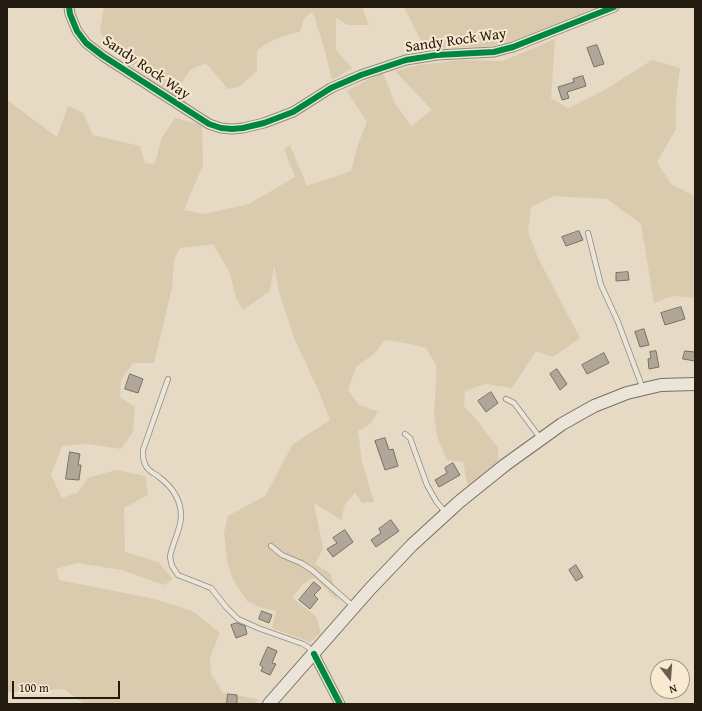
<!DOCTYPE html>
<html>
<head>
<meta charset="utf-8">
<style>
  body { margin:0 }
  #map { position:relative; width:702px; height:711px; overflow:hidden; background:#e6dac5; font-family:"Gentium Book Plus",serif }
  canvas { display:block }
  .frame { position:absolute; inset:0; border:8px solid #241b10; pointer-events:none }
  .north { position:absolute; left:650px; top:659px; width:40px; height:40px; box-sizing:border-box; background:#f8e9d0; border:1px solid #a39783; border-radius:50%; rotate:163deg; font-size:11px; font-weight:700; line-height:16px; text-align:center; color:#241b10 }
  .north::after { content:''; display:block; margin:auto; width:14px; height:18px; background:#685e4f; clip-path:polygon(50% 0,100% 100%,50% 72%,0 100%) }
  .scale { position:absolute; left:12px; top:681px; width:108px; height:18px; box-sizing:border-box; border:2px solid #241b10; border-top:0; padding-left:5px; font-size:12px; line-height:14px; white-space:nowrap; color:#241b10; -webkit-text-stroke:3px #f8e9d0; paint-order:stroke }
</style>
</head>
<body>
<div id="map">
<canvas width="702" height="711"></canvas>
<div class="frame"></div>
<div class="north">N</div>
<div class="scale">100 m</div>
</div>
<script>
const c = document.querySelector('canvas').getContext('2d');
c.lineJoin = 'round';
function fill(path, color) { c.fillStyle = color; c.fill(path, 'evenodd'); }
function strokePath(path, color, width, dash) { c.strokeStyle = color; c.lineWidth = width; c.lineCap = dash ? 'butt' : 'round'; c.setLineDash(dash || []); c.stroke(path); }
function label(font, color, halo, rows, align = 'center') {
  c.font = font + ' "Gentium Book Plus",serif'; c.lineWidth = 4; c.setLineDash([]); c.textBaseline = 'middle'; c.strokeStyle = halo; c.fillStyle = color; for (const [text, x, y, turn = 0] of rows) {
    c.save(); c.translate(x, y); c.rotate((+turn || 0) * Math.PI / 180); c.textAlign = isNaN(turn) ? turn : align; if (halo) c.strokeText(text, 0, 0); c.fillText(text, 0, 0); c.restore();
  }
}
fill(new Path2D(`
  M104,7h258l7,18h-21l-12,-7v32l16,18 -20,12 -7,-29 -12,-39 -9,6 -4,14c-17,3 -28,8 -43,18v21l-18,16 -11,2 -22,-26 -16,7 -9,14 6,21 -74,-52 -13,-22z
  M404,7h198l-86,33 -25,6 -66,3z
  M555,39l-4,59 17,10 37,-18 47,-30 28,8 -4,31v30l-19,33 14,22 24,12v102l-22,-2 -19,7 -13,-79 -34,-25 -53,-3 -23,11 -3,24 10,27 42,80 -27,19 -17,-6 -24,37 -27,-4 -20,7 -1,15 12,13 22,29 1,17 -31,23 -5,-26 -16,-2 -10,-23 -3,-23 2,-31v-18l-10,-17 -21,-5 -20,-3 -10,13 -19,14 -8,23 10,14 20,8 -8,12 -12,7 4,31 12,40 -12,1 -7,-10 -10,11 -4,16 -27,-17 9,46 -8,15 16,10 7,27 -24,-24 -11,7 -11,14 24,18 5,17 -11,9 -38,-14 4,-17 -17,-4 -12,-6 -13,-20 -6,-15 -4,-33 4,-17 37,-20 28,-52 37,-24 -11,-28 -25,-54 -15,-46 -5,-26 -4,25 -27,19 -7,-12 -6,-25 -17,-29 -33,4 -6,12 -2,28 -18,75h-21l-12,17 -1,17 15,10 -2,25 -12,17 -34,-5 -25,2 -11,29 11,23 15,-5 11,-15 17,-5 12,-3 28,6 3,19 -24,13 1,44 33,10 15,17 -9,6 -42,-15 -45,-7 -21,6 3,11 91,18 31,9 13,5 26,21 -10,24 1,17 12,19 35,6 -3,5h-171l-20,-15 -57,3v-592l50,37 11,-31 15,7 10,22 47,11 5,17 10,1 6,-25 14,-21 27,7 1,40 -19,45 20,4 45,-10 46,-27 -11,-28 6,-4 17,41 44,-15 7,-27 9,-22 -20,-31 22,-12 14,-6 12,30 16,23 21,-16 -37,-39 23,-6 45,-5 40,1z`), '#dacaae');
const building = new Path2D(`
  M597,45l7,19 -10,3 -7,-19z
  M583,76l3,10 -19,6 2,6 -7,2 -4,-13 16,-5 -1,-3z
  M579,231l4,9 -17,6 -4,-9z
  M628,272l1,8 -13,1v-8z
  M681,307l4,12 -20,6 -4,-12z
  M644,329l5,16 -9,2 -5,-15z
  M656,351l3,16 -10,2 -1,-10 3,-1 -1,-6z
  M685,351l10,1v9l-12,-2z
  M604,353l5,10 -22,11 -5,-9z
  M557,369l10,15 -7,6 -10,-16z
  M130,374l13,5 -5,14 -13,-4z
  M491,392l7,11 -12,9 -8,-11z
  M385,438l4,12 4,-1 5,17 -13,4 -10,-29z
  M70,452l10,2 -2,11h3l-2,15 -13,-1z
  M453,463l7,12 -21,12 -4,-7 12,-7 -2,-5z
  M391,520l8,11 -23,16 -5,-7 10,-7 -2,-4z
  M345,530l8,12 -20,15 -6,-8 10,-6 -4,-5z
  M576,565l7,12 -7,4 -7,-11z
  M314,582l7,6 -7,7 4,4 -8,10 -11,-9z
  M262,611l10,4 -3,8 -10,-4z
  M237,623l8,3 2,8 -11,4 -5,-13z
  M268,647l9,4 -5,12 4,1 -6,11 -9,-4 2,-4 -3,-2z
  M228,694l9,1v9h-10z`);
fill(building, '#b0a798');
strokePath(building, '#777065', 1);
const service = new Path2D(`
  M588,233l13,52 17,37 25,67
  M168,379l-25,71c0,7 0,14 6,20 3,3 7,4 10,7 12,9 22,22 22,39 0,14 -9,27 -11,41l2,9 6,9 33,13 15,19 12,12 20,9 45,16 5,3 5,6
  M506,399l8,4 27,36
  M405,434l5,4 17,47 9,16 9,11
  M271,546l11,9 19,8 11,7 41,36`);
const minor = new Path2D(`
  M69,7l1,7 7,17 9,12 17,13 106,68 12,4 11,1 11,-1 21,-5 29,-11 38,-24 30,-13 45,-15 31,-5 57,-3 19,-5 101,-40
  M314,654l26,50`);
const secondary = new Path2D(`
  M269,704l101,-115 42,-44 47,-43 46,-37 57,-41 32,-18 33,-13 21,-5 13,-3 34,-1`);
strokePath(service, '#928b7e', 6);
strokePath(minor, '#928b7e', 11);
strokePath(secondary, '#777065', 14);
strokePath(service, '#eae4d9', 4.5);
strokePath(minor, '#eae4d9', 9);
strokePath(secondary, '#eae4d9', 12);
strokePath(new Path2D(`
  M69,7l1,7 7,17 9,12 17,13 106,68 12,4 11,1 11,-1 21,-5 29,-11 38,-24 30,-13 45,-15 31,-5 57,-3 19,-5 101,-40
  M314,654l26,50`), '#00873e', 6);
label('15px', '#241b10', '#f8e9d0', [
  ["Sandy Rock Way",456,41,-8],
  ["Sandy Rock Way",146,68,34]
]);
</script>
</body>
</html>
